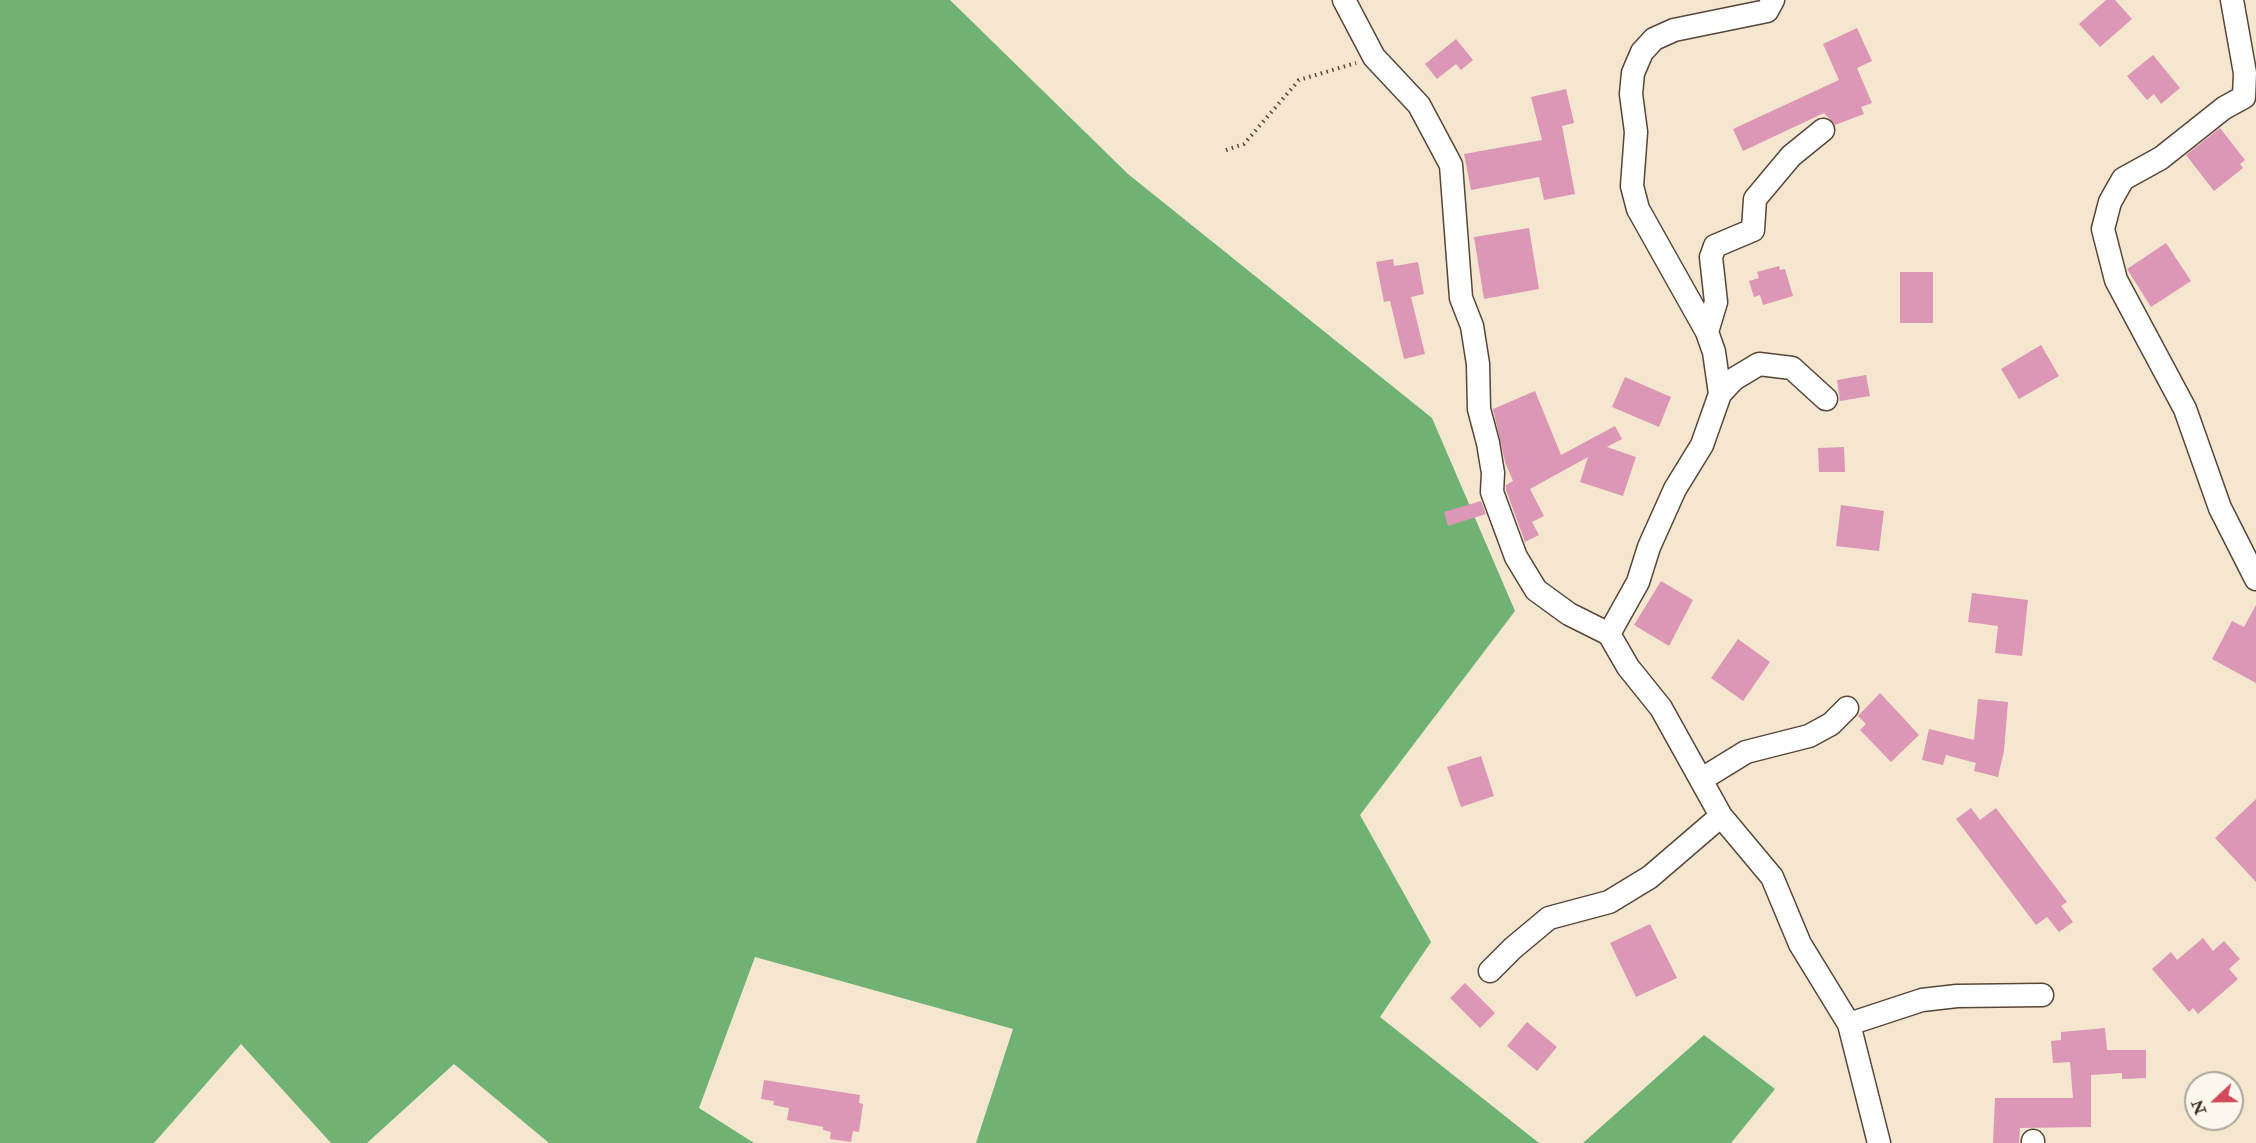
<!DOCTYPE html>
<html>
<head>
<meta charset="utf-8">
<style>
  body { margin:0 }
  #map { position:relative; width:2256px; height:1143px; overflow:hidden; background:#f5e7cf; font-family:"IM FELL Double Pica",serif }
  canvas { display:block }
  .north { position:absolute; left:2184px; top:1071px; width:60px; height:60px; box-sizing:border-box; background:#fbf7ec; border:2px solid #aea59a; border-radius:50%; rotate:248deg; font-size:16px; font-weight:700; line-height:24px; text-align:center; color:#3b2a1e }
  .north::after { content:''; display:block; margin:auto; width:21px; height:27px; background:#d1495b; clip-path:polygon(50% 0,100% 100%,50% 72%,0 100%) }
</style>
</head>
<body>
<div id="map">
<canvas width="2256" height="1143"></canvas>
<div class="north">N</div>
</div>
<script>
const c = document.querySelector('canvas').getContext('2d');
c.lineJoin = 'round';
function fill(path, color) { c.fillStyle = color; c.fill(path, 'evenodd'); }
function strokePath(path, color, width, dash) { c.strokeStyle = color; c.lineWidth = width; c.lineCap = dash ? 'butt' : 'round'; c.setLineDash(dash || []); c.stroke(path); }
fill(new Path2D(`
  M0,0h950l178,174 304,244 83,193 -155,204 71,127 -51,75 159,126h-563l37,-114 -258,-72 -56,151 55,35h-205l-95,-79 -87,79h-36l-90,-99 -87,99h-154z
  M1704,1035l71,54 -44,54h-148z`), '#6fb274');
fill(new Path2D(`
  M2106,0h9l17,19 -32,28 -21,-23z
  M1857,28l15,33 -15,7 15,35 -11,4 3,7 -29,11 -11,-12 -81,38 -10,-22 106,-49 -16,-36z
  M1456,39l17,21 -12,10 -5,-6 -19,15 -12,-15z
  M2153,55l27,33 -19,16 -7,-10 -7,6 -20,-24z
  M1566,89l8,34 -12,3 13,68 -31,6 -5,-23 -68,13 -7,-36 78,-14 -11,-43z
  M2220,128l25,32 -5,4 3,4 -29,23 -28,-36z
  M1529,228l10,61 -55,10 -10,-62z
  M2166,243l25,38 -40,26 -24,-38z
  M1393,259l1,7 24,-4 6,32 -13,3 14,57 -21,5 -14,-58 -6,1 -8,-40z
  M1779,266l1,4 5,-1 8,27 -30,9 -3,-10 -6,2 -5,-16 10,-3 -2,-6z
  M1900,272h33v51h-33z
  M2041,345l18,31 -40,23 -18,-30z
  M1866,375l4,21 -30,5 -3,-21z
  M1625,377l46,20 -12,30 -47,-20z
  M1535,391l26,64 54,-29 7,13 -15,8 29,10 -13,39 -43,-14 8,-25 -58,32 14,27 -12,6 7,13 -14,7 -19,-52v-5l7,-4 -8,-19 -12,-53z
  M1844,447l1,25h-26l-1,-24z
  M1481,501l5,13 -38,12 -4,-14z
  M1841,505l43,6 -5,40 -43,-5z
  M1661,581l32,19 -24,46 -35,-21z
  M1972,593l56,7 -6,56 -27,-3 3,-27 -30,-4z
  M2256,605v78l-44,-24 20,-38 12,6z
  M1738,639l32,23 -27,39 -32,-23z
  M1880,693l39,42 -28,27 -31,-32 6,-6 -8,-8z
  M1978,699l30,3 -4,49 -6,26 -24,-6 2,-8 -30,-8 -3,10 -21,-5 7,-31 45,11z
  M1481,756l13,40 -33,11 -14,-40z
  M2256,799v83l-41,-44z
  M1971,808l9,12 16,-12 71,94 -6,4 12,16 -14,10 -12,-15 -11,8 -80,-106z
  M1650,924l27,54 -41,19 -26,-54z
  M2203,938l10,13 11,-10 16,18 -11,10 9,10 -40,35 -5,-6 -4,4 -37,-43 19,-17 6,8z
  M1465,983l30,30 -15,15 -30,-30z
  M1527,1022l30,25 -20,24 -30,-25z
  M2105,1028l2,22h39v28l-24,1v-6l-31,2v52l-71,1 -1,15h-26l2,-45h78l-3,-36 -17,1 -2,-22 10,-1v-8z
  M764,1080l96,15 -1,8 4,1 -4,28 -6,-1 -2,11 -21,-3 1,-7 -8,-2v-3l-36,-7 2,-12 -16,-3 1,-4 -13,-2z`), '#db97b5');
const minor = new Path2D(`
  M1344,0l30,57 45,48 32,60 10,133 11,28 6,38 1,45 9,34 5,30 -1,19 24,65 20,33 33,24 40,20 19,33 33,41 60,108 51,61 28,67 49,80 30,119
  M2232,0l13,73 -1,24 -20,11 -63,50 -38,21 -13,23 -7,27 13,51 69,129 35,99 36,71
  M1707,332l-69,-123 -6,-23 4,-54 -5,-38 2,-21 9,-21 12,-13 20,-9 93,-19 6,-11
  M1720,394l-6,-42 -7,-20 9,-30 -5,-45 4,-11 38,-16 2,-31 36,-43 32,-26
  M1609,634l29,-52 11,-35 26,-58 27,-44 18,-51 14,-15 25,-15 33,4 34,31
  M1702,779l44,-27 63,-16 22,-12 16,-16
  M1490,971l23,-23 36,-30 60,-16 41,-25 71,-61
  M1849,1024l73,-24 35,-4 85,-1
  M2033,1141v2`);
strokePath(minor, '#574639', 25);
strokePath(new Path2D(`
  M1226,150l18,-6 55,-64 57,-17`), '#574639', 4, [1.5, 4.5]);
strokePath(minor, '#fff', 22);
</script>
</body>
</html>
